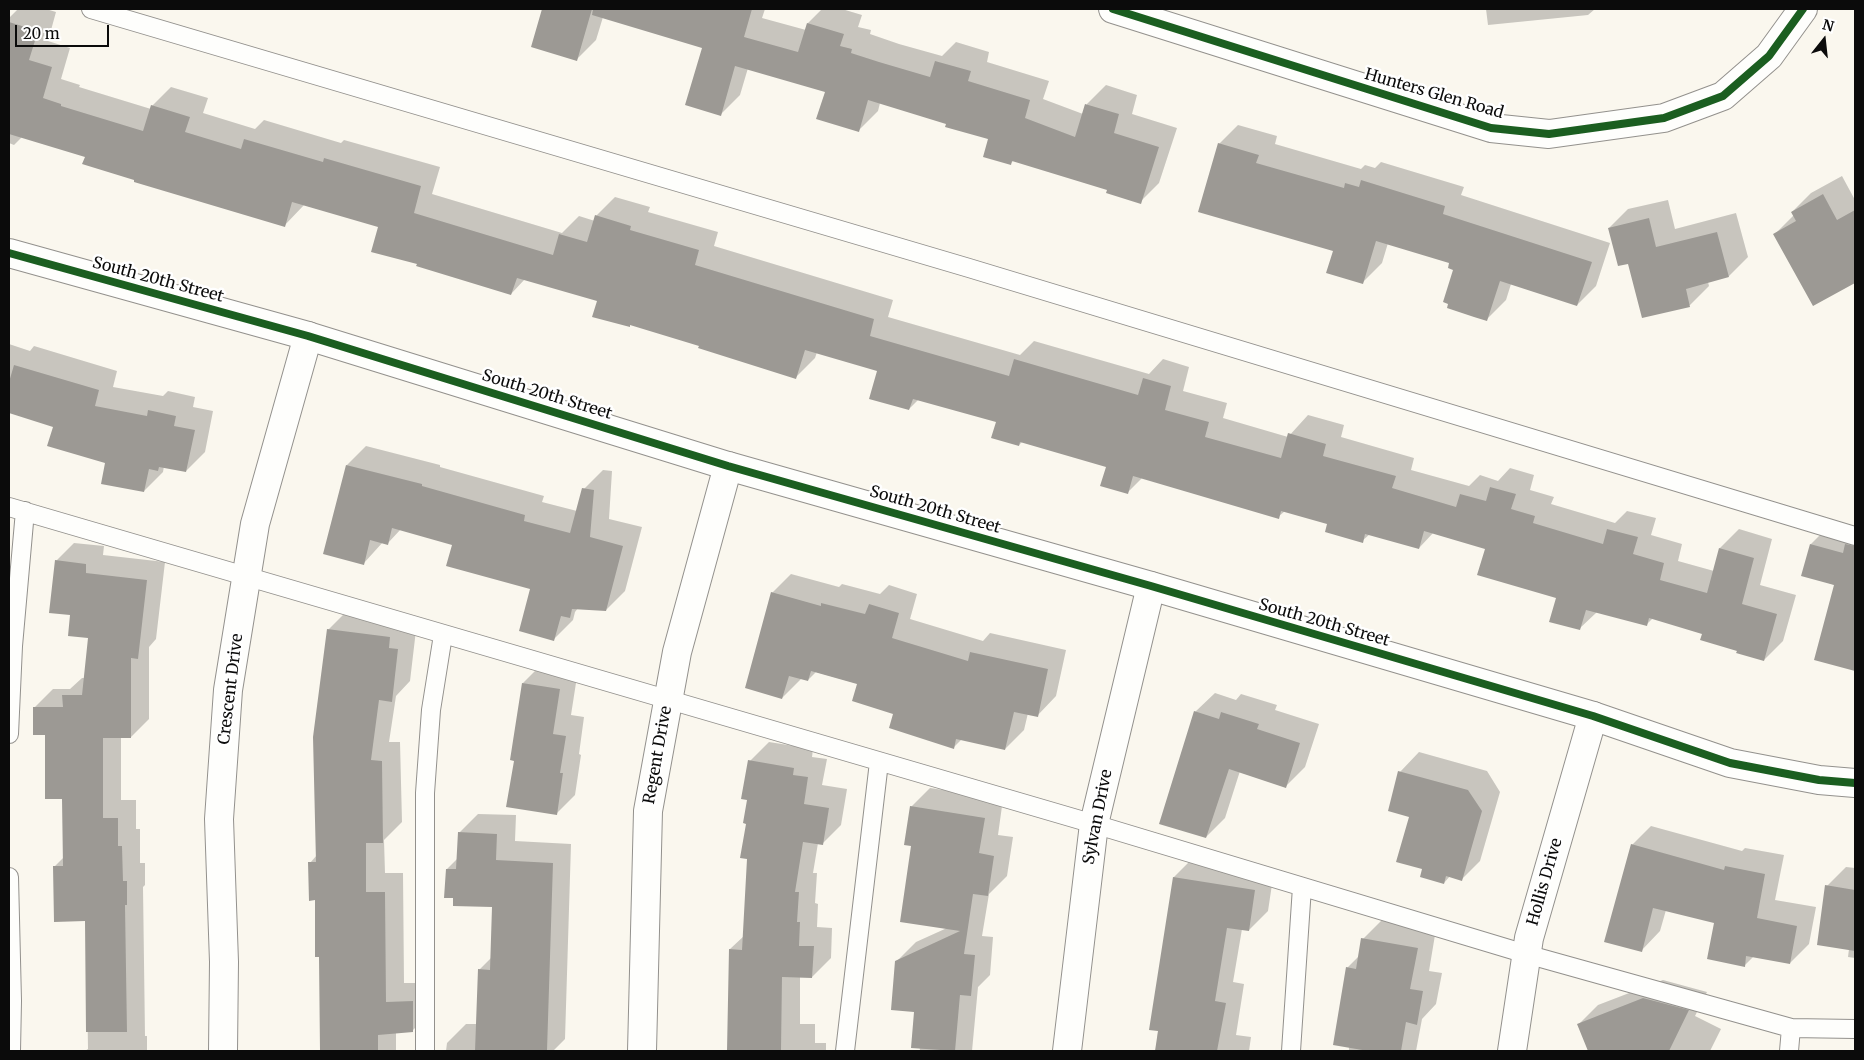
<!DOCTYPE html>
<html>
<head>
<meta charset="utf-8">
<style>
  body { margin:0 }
  #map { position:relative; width:1864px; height:1060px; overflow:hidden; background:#faf7ee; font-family:Merriweather,serif }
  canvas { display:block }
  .frame { position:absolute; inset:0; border:10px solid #0b0b0b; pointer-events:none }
  .north { position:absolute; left:1799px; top:15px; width:50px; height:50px; -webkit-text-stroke:4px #fff; paint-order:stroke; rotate:16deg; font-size:14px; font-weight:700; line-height:20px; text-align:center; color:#0b0b0b }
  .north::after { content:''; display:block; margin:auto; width:18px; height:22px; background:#0b0b0b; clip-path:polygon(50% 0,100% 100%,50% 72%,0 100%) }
  .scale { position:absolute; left:15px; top:25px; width:94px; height:22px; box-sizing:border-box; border:2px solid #0b0b0b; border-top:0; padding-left:6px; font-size:15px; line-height:18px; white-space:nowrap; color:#0b0b0b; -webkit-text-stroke:4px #fff; paint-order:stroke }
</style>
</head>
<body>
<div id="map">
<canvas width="1864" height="1060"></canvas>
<div class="frame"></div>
<div class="north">N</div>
<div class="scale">20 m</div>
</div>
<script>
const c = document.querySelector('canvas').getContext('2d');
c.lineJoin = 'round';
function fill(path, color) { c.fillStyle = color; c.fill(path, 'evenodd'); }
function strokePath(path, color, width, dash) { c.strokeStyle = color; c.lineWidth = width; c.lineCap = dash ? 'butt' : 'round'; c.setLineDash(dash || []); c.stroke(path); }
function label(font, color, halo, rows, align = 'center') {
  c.font = font + ' Merriweather,serif'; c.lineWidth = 5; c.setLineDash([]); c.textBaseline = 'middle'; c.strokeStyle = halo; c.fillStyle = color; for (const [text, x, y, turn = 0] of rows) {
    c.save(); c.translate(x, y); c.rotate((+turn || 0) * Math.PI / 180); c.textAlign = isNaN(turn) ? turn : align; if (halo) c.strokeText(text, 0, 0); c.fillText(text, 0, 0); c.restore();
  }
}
fill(new Path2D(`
  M18,9h28l10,3 -8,29 22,7 -9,31 19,6 -1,2 72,22 1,-3 19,-19 37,11 -5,15 52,16 9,-9 77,23 3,-3 96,27 -8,27 130,39 17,-17 16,5 1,-5 19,-19 35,10 -2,5 70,20 -4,14 179,54 -5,17 132,38 14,-14 115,33 14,-15 26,8 -6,24 44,12 -4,15 65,19 20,-22 36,10 -3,12 73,21 -3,12 58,16 11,-11 18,6 12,-13 24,7 -4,15 24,7 -3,7 64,19 12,-12 29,7 -5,17 31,9 -4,17 36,10 6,-23 19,-19 33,10 -12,46 36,10 -13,46 -19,19 -61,-27 -50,-15 -7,7 -49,-13 -18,17 -21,-32 -72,-49 -52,-16 -15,16 -49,-14 -8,7 -33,-18 -44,-12 -7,6 -136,-39 -14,14 -21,-26 -85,-24 -3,3 -21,-24 -79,-22 -10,10 -30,-39 -62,-18 -2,6 -19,19 -96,-32 -102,-45 -73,-21 -14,15 -93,-31 -38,-37 -76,-21 -20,21 -198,-70 -64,-19 -8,8 -5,-2v-125z
  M543,9h222l-3,9 44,12 2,-7 14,-14h20l20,6 -4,12 13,3 -1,4 29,10 43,12 14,-14 33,10 -2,10 62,19 -6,18 40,15 4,-10 19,-19 31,10 -5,19 45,14 -18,55 -19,19 -32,-13 -94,-29 -4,4 -21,-25 -41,-16 -68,-20 -2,8 -19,19 -33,-39 -78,-23 -8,27 -19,19 -17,-67 -101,-30 -7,23 -19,19 -45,-13z
  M1486,9h109l-7,6 -100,10z
  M1238,125l39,11 -2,8 86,25 4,-4 10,3 6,-6 83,25 -3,8 149,48 -14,43 -19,19 -66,-21 -5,16 -19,19 -36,-57 -63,-19 -6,20 -19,19 -29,-32 -115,-106z
  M1842,176l13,24v82l-42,22 -38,-70 19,-19 -2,-3 19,-19z
  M1668,200l7,29 61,-16 12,44 -19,19 -21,6 1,4 -19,19 -47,12 -14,-55 -20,-34 19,-19z
  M9,344l21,7 4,-5 83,25 -4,16 50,9 5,-5 27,6 -2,10 20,4 -8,41 -19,19 -22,-5 -1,6 -19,19 -89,-65 -46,-14z
  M366,446l74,19v2l104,29 -2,6 35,9 7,-22 19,-19 9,1 -3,48 33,8 -17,64 -19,19 -28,-2 -3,4 -2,8 -19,19 -23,-51 -78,-44 -52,-15 -13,14 -5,-1 -19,21 -17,-98z
  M1830,525l25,7v138l-40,-11 20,-74 -32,-10 8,-31z
  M74,543l30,3 -1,9 62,7 -9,77 -7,8v72l-18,18h-10v63h15v29h4v34h5v22l-2,2 2,149h2v15h-62l3,-2 -2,-129 -32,-53 10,-10v-59l-18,-65 -11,-26 18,-18h17l12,-11h3l5,-41 -19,-23 -15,-53z
  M791,574l48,13 3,-3 38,10 9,-9 28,9 -7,25 73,22 7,-8 76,17 -10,46 -19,20 -9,-3 -4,17 -19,19 -43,-10 -8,8 -59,-34 -36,-29 -43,-12 -8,8 -6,-2 -20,20 -10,-105z
  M347,611l69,19 -6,51 -14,15 -7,46h11l2,80 -18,18 1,33h18l1,110h27v29l-19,19 -16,2v18h-75l-1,-95 -4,-57 -6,-36 7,-8 11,-225z
  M542,664l36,6 -7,45 13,2 -5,37 2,1 -6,40 -19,19 -41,-54 8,-77z
  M1215,693l21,7 5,-6 36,11 -2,5 44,14 -14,43 -19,19 -46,-15 -15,47 -19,19 -11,-125z
  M769,742l44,7 -1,8 15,2 -5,26 25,4 -6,36 -19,19 -4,-1 -5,30h4l-2,30 3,1 -1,23 15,1 -1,30 -19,19 -12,-1v48h15v19h11v8h-97l1,-102 15,-14 4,-77 -1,-35 2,-62z
  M1419,752l68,19 13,21 -20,69 -19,19 -11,-4 -6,7 -20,-15 -24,-96z
  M930,788l73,11 -5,36 15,2 -6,39 -18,18 -7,42 11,1 -3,38 -12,12 -6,64h-52l-4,-40 -19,-50 19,-19 31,-14 -35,-83 -1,-38z
  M478,814l38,1 -1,26 56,3 -6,195 -12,12h-107l1,-8 19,-19h11l2,-54 13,-13 1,-51 -38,-9 -8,-28 11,-11 1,-25z
  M1651,826l91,25 3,-3 39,7 -9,45 41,7 -7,37 -19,19 -36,-7 -10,10 -29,-44 -49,-12 -6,21 -19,20 -9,-106z
  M1193,858l81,13 -6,40 -19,19 -7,-1 -9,53 11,2 -8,51 15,2 -2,14h-93l18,-174z
  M1846,867l9,1v90l-7,-1 1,-8 -22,-63z
  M1382,920l54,9 -7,42 13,2 -6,31 -14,15 -6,32h-67l-2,-83 13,-13 3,-16z
  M1663,980l44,12 -12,24 26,13 -11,22h-120l-11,-27 19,-19z`), '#0003');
fill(new Path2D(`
  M542,9h50l-15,52 -46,-14z
  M593,9h159l-8,28 54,15 9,-29 37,11 -4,12 12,3 -1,4 28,9 51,15 5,-16 36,10 -3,10 62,19 -5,18 50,19 10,-33 34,10 -5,19 45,14 -18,57 -35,-11 1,-3 -95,-29 -1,4 -28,-8 5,-18 -43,-12 1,-3 -78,-24 -9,32 -43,-13 9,-27 -90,-26 -14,50 -36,-11 17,-57 -110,-33z
  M9,22l29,9 -9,29 23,7 -9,31 18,6v2l82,25 8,-26 39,12 -5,15 56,17 3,-10 79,23 1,-4 97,28 -7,27 139,42 6,-21 28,8 8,-27 36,11 -1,4 69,20 -4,15 179,54 -4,17 139,40 5,-17 124,36 5,-17 28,8 -6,24 44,12 -4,15 76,21 7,-25 38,11 -3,12 73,20 -4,12 64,19 4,-13 26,7 4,-14 26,7 -5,15 24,7 -2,7 70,21 4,-15 31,8 -5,17 31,9 -4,17 47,13 12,-45 35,10 -12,46 35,10 -13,47 -28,-8 1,-2 -37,-11 2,-6 -53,-16 -2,8 -61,-16 -6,20 -31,-8 7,-24 -79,-23 8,-26 -61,-18 -5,18 -54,-15 -2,9 -38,-11 2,-8 -46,-13 -2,8 -146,-43 -5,18 -28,-8 6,-19 -86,-25 -1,4 -28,-8 5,-16 -83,-23 -4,11 -40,-11 8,-28 -72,-21 -9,29 -98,-31 1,-2 -69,-21v2l-38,-10 5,-16 -80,-23 -6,17 -95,-29 1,-2 -46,-12 7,-25 -86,-25 -7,25 -151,-45v-2l-52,-16 3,-7 -76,-23z
  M1218,143l41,12 -3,8 88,25 1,-5 14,4 2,-7 84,26 -2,8 149,48 -15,44 -77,-25 -13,40 -13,-4 -27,-9 1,-4 -5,-2 10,-32 -5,-2 1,-5 -73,-22 -13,43 -37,-11 7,-22 -135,-39z
  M1823,194l14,26 18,-10v73l-42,23 -40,-72 23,-13 -5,-9z
  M1649,218l7,29 61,-15 12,45 -43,12 4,18 -48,11 -14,-54 -10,2 -10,-38z
  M14,365l85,25 -4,16 52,10 1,-6 28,6 -2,10 21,4 -9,42 -27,-5 -1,4 -9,-2 -5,23 -43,-8 4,-21 -58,-17 6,-19 -44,-14v-31z
  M346,465l76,19v2l103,29 -1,6 46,12 12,-45 12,2 -4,47 33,9 -17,65 -34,-2 -2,9 -9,-2 -7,25 -35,-10 11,-42 -84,-23 6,-21 -60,-17 -4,17 -18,-5 -6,25 -41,-11z
  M1810,544l33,9 2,-9 10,2v125l-41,-11 20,-75 -33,-9z
  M55,560l31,4v9l61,7 -9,79 -7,-1v80h-28v80h15v28h4l1,35h4v24h-2l2,127h-41l-1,-111 -31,1 -1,-56h10l-1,-67h-17v-64h-12v-28h30l-1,-12h20l6,-57 -20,-2 2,-21 -21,-2z
  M771,592l50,14v-3l44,11 4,-10 30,9 -7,25 76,23 2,-9 78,17 -10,48 -24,-5 -9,38 -49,-11 -2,10 -65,-21 4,-14 -41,-13 5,-17 -46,-13 -3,10 -19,-5 -7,23 -37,-11z
  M327,629l63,8 -1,11 9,1 -6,53 -13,-2 -8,60 11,1 1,82h-17v49h19l1,110 27,-1v31l-35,3v16h-58l-1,-94h-4v-57l-6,1 -1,-39h8l-3,-125z
  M522,683l38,6 -7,45 13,2 -6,37h3l-6,42 -51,-8 8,-46 -4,-1z
  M1194,711l25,8 2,-7 38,12 -2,5 43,14 -14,45 -57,-19 -23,69 -47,-14z
  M748,760l46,8 -1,7 15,2 -4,27 25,4 -6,37 -20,-3 -8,50h4l-2,30h3l-1,24h15l-2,32 -30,-1 -1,74h-54l2,-102 13,1 5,-91 -7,-1 6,-34 -3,-1 4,-23 -6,-1z
  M1398,771l70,19 14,21 -20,70 -16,-5 -2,8 -24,-7 2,-8 -26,-7 13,-45 -21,-6z
  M910,806l75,12 -6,35 15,3 -6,40 -15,-2 -9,60 11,1 -4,41 -11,-1 -5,56 -44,-3 3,-36 -23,-2 4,-49 65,-30 -60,-9 11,-76 -7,-1z
  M458,832l39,2 -1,26 57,3 -6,188h-72l3,-82 12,1 2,-63 -39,-1v-8h-9l2,-29h10z
  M1631,844l93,26 1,-4 40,8 -8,44 40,8 -7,38 -44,-8 -1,11 -38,-8 7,-36 -61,-15 -11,44 -38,-10z
  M1173,877l82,13 -6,41 -22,-3 -12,73 11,2 -9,48h-62l3,-20 -9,-1z
  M1825,885l30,5v61l-38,-6z
  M1361,938l57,10 -8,41 13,2 -6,34 -11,-3 -5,29h-33l-35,-6 13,-78 10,2z
  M1643,998l46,12 -20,41h-81l-11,-27z`), '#9c9994');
const service = new Path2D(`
  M91,9l878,259 886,268
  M9,507l1085,317 432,130 265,74 64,1
  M9,734l4,-88 12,-135
  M9,877l3,124 -1,50
  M425,1051v-258l6,-83 12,-75
  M845,1051l34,-289
  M1291,1051l11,-164
  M1789,1051l2,-23`);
const minor = new Path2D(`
  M1113,9l378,119 58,6 115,-16 59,-22 46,-40 34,-47
  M223,1051l1,-89 -5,-143 9,-129 27,-166 53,-188
  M642,1051l6,-240 29,-159 51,-186
  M1067,1051l27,-227 57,-238
  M1512,1051l17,-113 64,-222`);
const tertiary = new Path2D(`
  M9,253l299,83 420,130 423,120 442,130 137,47 89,17 36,3`);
strokePath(service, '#93918d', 20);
strokePath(minor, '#93918d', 30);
strokePath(tertiary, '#93918d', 30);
strokePath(service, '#fefefc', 18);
strokePath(minor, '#fefefc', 28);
strokePath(tertiary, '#fefefc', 28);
strokePath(new Path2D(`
  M1113,9l378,119 58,6 115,-16 59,-22 46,-40 34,-47
  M9,253l299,83 420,130 423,120 442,130 137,47 89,17 36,3`), '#1b5e20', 8);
label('16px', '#0b0b0b', '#fff', [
  ["Hunters Glen Road",1434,94,16],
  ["South 20th Street",158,280,15],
  ["South 20th Street",547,395,17],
  ["South 20th Street",935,510,16],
  ["South 20th Street",1324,623,16],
  ["Crescent Drive",231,689,-83],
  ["Regent Drive",658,755,-80],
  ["Sylvan Drive",1098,817,-79],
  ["Hollis Drive",1545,882,-74]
]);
</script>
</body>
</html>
